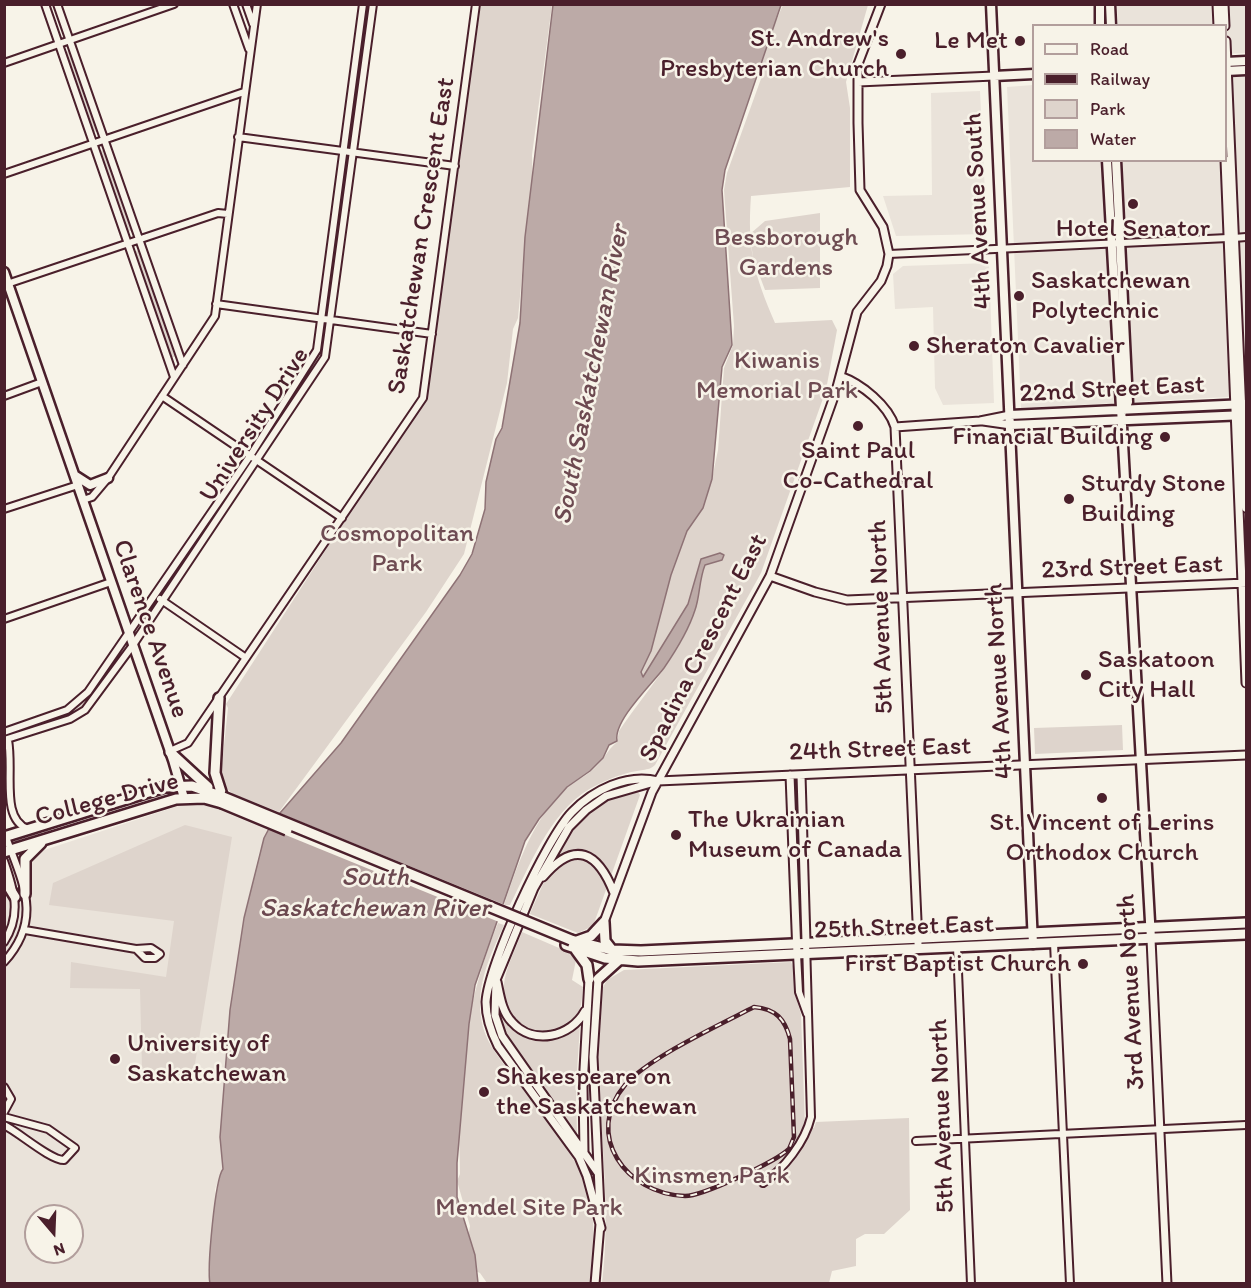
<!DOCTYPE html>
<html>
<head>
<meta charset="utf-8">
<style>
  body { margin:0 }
  #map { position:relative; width:1251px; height:1288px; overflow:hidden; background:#f7f3e8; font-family:Itim,sans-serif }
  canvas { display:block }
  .frame { position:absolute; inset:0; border:6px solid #4a1f2b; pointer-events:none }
  .legend { position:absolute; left:1032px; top:24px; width:195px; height:138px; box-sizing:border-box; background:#f7f3e8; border:2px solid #b29e9c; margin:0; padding:8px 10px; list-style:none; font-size:18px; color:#4a1f2b }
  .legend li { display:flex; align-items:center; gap:12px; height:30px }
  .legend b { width:30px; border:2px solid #b29e9c }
  .north { position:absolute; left:24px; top:1204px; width:60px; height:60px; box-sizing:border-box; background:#f7f3e8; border:2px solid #b29e9c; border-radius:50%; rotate:161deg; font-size:16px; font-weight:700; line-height:24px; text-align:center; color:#4a1f2b }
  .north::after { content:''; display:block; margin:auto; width:21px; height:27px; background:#4a1f2b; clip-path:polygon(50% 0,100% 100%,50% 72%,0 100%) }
</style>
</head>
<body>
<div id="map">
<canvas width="1251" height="1288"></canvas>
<div class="frame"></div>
<ul class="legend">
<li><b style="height:8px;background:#f7f3e8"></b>Road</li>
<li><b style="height:8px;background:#4a1f2b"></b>Railway</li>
<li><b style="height:16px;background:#ded4cc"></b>Park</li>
<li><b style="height:16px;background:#bcaaa7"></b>Water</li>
</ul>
<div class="north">N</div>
</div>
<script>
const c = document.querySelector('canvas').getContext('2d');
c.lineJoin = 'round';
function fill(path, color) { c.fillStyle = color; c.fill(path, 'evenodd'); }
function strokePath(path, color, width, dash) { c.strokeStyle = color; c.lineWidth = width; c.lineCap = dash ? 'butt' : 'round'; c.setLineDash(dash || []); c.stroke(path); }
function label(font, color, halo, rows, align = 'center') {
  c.font = font + ' Itim,sans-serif'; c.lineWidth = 5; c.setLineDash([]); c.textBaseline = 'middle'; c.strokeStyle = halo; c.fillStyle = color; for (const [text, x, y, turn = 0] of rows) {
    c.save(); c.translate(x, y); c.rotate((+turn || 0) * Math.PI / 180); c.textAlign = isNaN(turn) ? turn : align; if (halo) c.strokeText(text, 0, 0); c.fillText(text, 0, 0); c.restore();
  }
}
fill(new Path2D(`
  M1117,5h129v48l-20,1v-28l-108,-1z
  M1246,75v321l-225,12 -14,-321 26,-2 1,75h192v-84z
  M980,91l7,143 -91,2 -13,-40 49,-1 -1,-102z
  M989,263l5,140 -51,2 -8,-17 -2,-81 -38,2 -2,-35 10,-8z
  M178,806h32l58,24 -9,23 -15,65 -14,92 -10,127 3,32 -8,20 1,16 -8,67 2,11h-205v-420zM36,1216h36v36h-36z`), '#eae3da');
fill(new Path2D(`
  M366,5h4l-18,137 -4,-2z
  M481,5h71l-20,150 1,53 -6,13 -9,97 -5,11 -6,54 -43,171 -38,58 -147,200 -46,-18 -13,-11 8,-75 -2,-4 198,-306z
  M783,5h85l-22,77 4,26v79l-99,9c-4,54 3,78 24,127l57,-3 5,10 -11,60 -65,183 -106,192c-4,4 -7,4 -12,5 -16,2 -30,7 -44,14 -46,20 -68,79 -89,121h-6c14,-42 29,-86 63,-118 7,-6 16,-9 23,-15 12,-9 17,-22 27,-30l2,-11c24,-36 64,-80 76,-121 5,-15 4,-30 10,-45l17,-5 -21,-1 -13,45 -45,73 -2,-4 10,-22 20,-76 16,-44 16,-23 9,-29 6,-29 6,-82 9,-23 1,-19 -10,-136 3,-17 35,-97 -1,-21z
  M70,50l28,80 -5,3 -29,-80z
  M104,150l28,80 -5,3 -28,-82z
  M346,160l3,1 -20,148 -4,-1z
  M820,213v75l-55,2 -12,-32 -3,-24 15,-13z
  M139,250l37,106 -6,2 -37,-106z
  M326,329l-5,30 -61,92 -3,-3 60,-90 6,-28z
  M246,465l2,2 -83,124 -2,-2z
  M116,655h3v4l-35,48 -14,10 -56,17 2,-4 61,-22z
  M1122,725l1,25 -88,4 -1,-26z
  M637,790l3,5 -47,131 -15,7 -48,-19c22,-49 45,-116 107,-124z
  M185,825l47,12 -40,245 -50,-13 -2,-80 -70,-1 1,-26 95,15 8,-56 -125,-16 4,-22z
  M498,923l6,2c-13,29 -28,59 -23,92 3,24 17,39 32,59 57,78 93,103 77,207h-103l-7,-10 -9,-4 -3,-31 2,-12 -13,-45 3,-7c0,-24 -2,-47 -1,-70 2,-61 16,-125 39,-181z
  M522,932l44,19 10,9 -4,20 11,7c-1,8 -1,20 -5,27 -19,37 -71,16 -74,-20 -2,-20 11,-43 18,-62z
  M791,962l3,6 1,26 6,20 4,113 9,1 2,-6 93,-4 1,92 -26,24h-19l-9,5v27l-24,5 -3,12h-227c10,-77 -3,-152 -4,-230 0,-21 2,-43 4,-64l5,-9 17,-10z
  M498,1003c14,41 50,47 82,22l-4,61 1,49c-23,-32 -80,-93 -79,-132z`), '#ded4cc');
const water = new Path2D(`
  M553,5h228l-56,165 -3,20 10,155 -10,22 -10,112 -9,29 -16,23 -16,44 -20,76 -10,21 2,5 45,-73 13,-45 19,-6 4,2 -2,5 -17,5c-6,15 -5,31 -10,45 -6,19 -20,42 -31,58 -12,16 -51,53 -47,73l-8,4 -6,13 -13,13 -23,16 -28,32 -14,22 -50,144 -6,39 -12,139v34l18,58 3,28 -268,1c-3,-16 5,-105 13,-115l-3,-32 10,-127 14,-92 20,-80 9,-17 68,-78 119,-168 12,-21 13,-45 1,-27 10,-43 6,-11 18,-105 5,-86z`);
fill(water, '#bcaaa7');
strokePath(water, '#8e7275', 1.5);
fill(new Path2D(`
  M277,812l228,93 -6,17 -233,-95z`), '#f7f3e8');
const minor = new Path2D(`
  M45,4l129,373
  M57,4l126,361
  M233,4l16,45
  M246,4l7,20
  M4,63l170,-59
  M238,137l217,29
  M4,174l240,-82
  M1234,238l12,-1
  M889,254l339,-16
  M7,284l211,-71 10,1
  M216,304l216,30
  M4,396l38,-14
  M162,396l180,122
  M83,500l9,-3 16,-19 107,-162 42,-312
  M4,509l74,-24
  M160,599l86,59
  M4,619l107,-37
  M4,732l63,-22 21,-18 162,-236 67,-106 46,-346
  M4,740l66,-21 15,-9 48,-65 192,-288 48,-353
  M8,740c6,31 -8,79 20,89
  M170,751l18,-8 235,-345 53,-394
  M4,861c10,28 18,54 0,81
  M25,930l111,19 9,9h10l5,-4 -9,-6 -15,1
  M1054,943l16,341
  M957,947l14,337
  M797,954l2,38 8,22
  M4,962c39,-43 19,-78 2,-125
  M4,1087l7,12 -7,13
  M4,1117l44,12 27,19 -11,12c-14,0 -44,-27 -60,-35
  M916,1141l330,-16
  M763,1183c21,-14 42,-41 48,-66l-5,-175`);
const tertiary = new Path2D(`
  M1217,4l1,22
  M1224,4l1,22
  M1226,41l20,467
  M858,82l136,-6
  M1225,160l21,523
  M840,376c22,8 48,29 55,51l23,516
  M983,421l28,4
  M895,427l85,-6 30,-6
  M770,576l45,16 32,8 399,-17
  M790,775l7,179
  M801,775l5,167
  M543,877c32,-38 55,-25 71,16
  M604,922l48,-130 118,-216 66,-185 21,-79 24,-31 6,-15 2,-12 -6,-27 -23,-37 -2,-67v-59l23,-60
  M1151,939l16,345
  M598,979l-5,78 7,153
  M497,982c3,14 5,30 15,40 21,24 59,15 73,-11
  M584,1153l-1,-66 6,-108
  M598,1173l-96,-137 -7,-21 1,-35 38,-92 35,-61 17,-17 20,-14 52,-15
  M601,1228l-14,-52 -8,-19 -81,-111c-7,-14 -12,-29 -12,-44 2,-37 60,-163 86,-190 21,-22 55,-39 86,-31l588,-26
  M595,1284l5,-60`);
const secondary = new Path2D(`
  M991,4l42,940
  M1100,4v22
  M1110,4l1,22
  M1226,62l20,-1
  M1226,71l20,-1
  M994,76l40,-2
  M1107,160l44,779
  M1116,160l12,242 -5,9
  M4,272l169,488 11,38
  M1010,415l236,-11
  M1011,425l235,-10
  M76,476l14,9 18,-7`);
const primary = new Path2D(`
  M219,698l-4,75 7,22
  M170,752l38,35
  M4,837l161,-50 27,-1 31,11
  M4,852l172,-53 28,-1 18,5
  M4,879l11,18
  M25,894v-35l16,-16
  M604,922l1,19 7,9
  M571,940l41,10 29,1 605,-28
  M577,941l14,-5 13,-14
  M566,945l39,13 33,3 608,-27
  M576,950l11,15 2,14
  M598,979l20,-18`);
strokePath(minor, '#4a1f2b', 10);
strokePath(tertiary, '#4a1f2b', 11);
strokePath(secondary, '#4a1f2b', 13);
strokePath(primary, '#4a1f2b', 14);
strokePath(minor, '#f7f3e8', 6);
strokePath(tertiary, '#f7f3e8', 7);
strokePath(secondary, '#f7f3e8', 8);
strokePath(primary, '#f7f3e8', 9);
const rail = new Path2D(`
  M754,1007c22,2 31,12 36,32l4,98 -5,12c-14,13 -86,47 -104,47 -59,-2 -102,-61 -60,-111 23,-27 96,-61 129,-78z`);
strokePath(rail, '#4a1f2b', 4.5);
strokePath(rail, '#f7f3e8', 2, [7]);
const primaryBridge = new Path2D(`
  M223,797l348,143
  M222,803l65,27`);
strokePath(primaryBridge, '#4a1f2b', 14, []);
strokePath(primaryBridge, '#f7f3e8', 9);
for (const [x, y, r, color] of [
  [1020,41,6,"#4a1f2b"],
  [901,54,6,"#4a1f2b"],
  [1133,204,6,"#4a1f2b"],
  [1019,296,6,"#4a1f2b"],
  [914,346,6,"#4a1f2b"],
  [858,426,6,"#4a1f2b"],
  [1165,437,6,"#4a1f2b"],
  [1069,499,6,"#4a1f2b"],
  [1086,675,6,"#4a1f2b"],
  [1102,798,6,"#4a1f2b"],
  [676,835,6,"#4a1f2b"],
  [1083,964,6,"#4a1f2b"],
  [115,1059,6,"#4a1f2b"],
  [484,1092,6,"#4a1f2b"]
]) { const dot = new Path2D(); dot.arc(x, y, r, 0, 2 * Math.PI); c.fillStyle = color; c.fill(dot); strokePath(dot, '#f7f3e8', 2); }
label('26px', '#4a1f2b', '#f7f3e8', [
  ["St. Andrew's",889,39,"right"],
  ["Presbyterian Church",889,69,"right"],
  ["Le Met",1008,41,"right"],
  ["Hotel Senator",1133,229,"center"],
  ["Saskatchewan",1031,281],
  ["Polytechnic",1031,311],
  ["Sheraton Cavalier",926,346],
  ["Financial Building",1153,437,"right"],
  ["Saint Paul",858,451,"center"],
  ["Co-Cathedral",858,481,"center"],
  ["Sturdy Stone",1081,484],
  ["Building",1081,514],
  ["Saskatoon",1098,660],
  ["City Hall",1098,690],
  ["The Ukrainian",688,820],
  ["Museum of Canada",688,850],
  ["St. Vincent of Lerins",1102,823,"center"],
  ["Orthodox Church",1102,853,"center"],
  ["First Baptist Church",1071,964,"right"],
  ["University of",127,1044],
  ["Saskatchewan",127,1074],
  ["Shakespeare on",496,1077],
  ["the Saskatchewan",496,1107]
], 'left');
label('26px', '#4a1f2b', '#f7f3e8', [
  ["4th Avenue South",979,211,-93],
  ["Saskatchewan Crescent East",422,236,-81],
  ["22nd Street East",1112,390,-3],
  ["University Drive",255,425,-57],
  ["23rd Street East",1132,568,-2],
  ["5th Avenue North",882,617,-92],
  ["Clarence Avenue",150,629,71],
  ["Spadina Crescent East",704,648,-63],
  ["4th Avenue North",1000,681,-93],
  ["24th Street East",880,750,-2],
  ["College Drive",107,800,-15],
  ["25th Street East",904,928,-2],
  ["3rd Avenue North",1132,992,-93],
  ["5th Avenue North",943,1116,-92]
]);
label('26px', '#6f4c53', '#f7f3e8', [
  ["Bessborough",786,238],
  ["Gardens",786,268],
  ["Kiwanis",777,361],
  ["Memorial Park",777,391],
  ["Cosmopolitan",397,534],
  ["Park",397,564],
  ["Kinsmen Park",712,1176],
  ["Mendel Site Park",529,1208]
]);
label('italic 27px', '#6c4950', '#f7f3e8', [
  ["South Saskatchewan River",592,375,-79],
  ["South",375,878],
  ["Saskatchewan River",375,909]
]);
</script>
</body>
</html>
